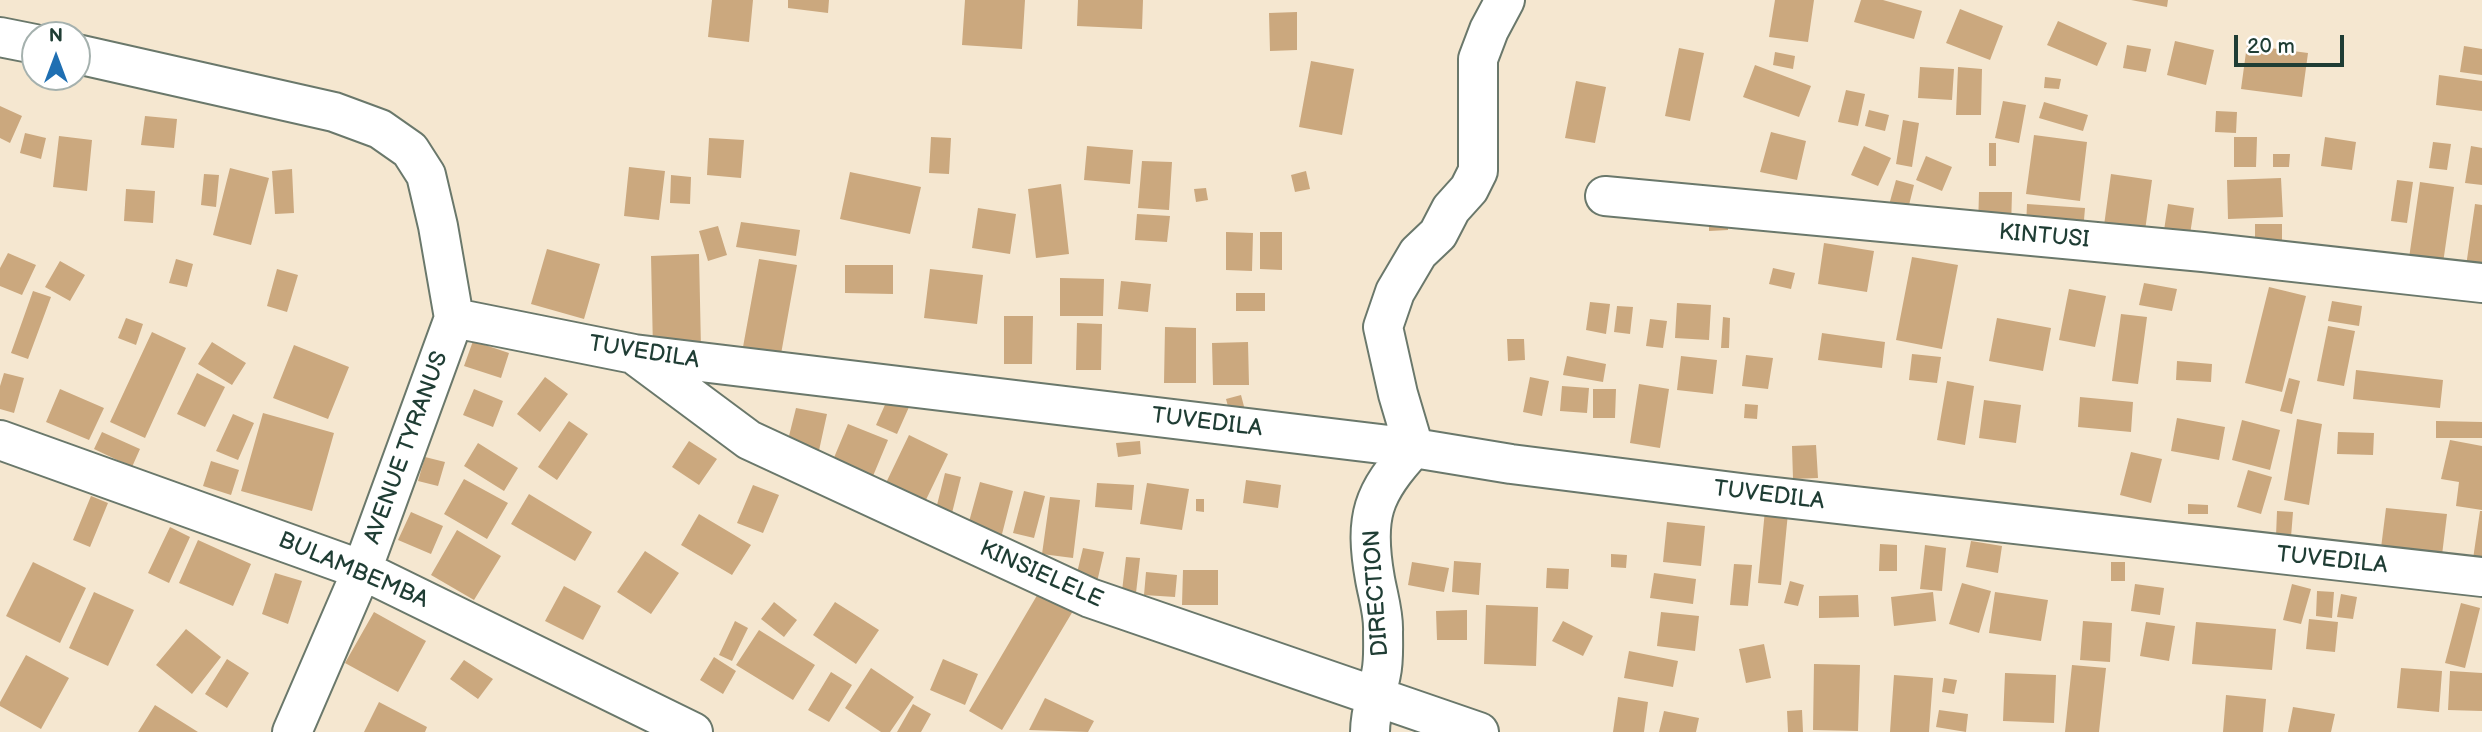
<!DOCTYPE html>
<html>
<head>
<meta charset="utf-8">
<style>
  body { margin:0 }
  #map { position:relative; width:2482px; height:732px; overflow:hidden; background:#f5e7d0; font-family:"Balsamiq Sans",sans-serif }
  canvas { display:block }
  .north { position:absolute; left:21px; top:21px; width:70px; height:70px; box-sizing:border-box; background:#fff; border:2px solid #a5b1ae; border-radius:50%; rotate:0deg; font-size:19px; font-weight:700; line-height:28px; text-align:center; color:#1f3d34 }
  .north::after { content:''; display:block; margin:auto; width:24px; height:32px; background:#1f6fb2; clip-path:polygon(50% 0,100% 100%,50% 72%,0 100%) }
  .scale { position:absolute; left:2234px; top:35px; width:110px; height:32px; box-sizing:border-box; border:4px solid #1f3d34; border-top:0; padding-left:9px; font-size:21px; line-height:24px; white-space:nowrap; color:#1f3d34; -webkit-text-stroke:5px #fff; paint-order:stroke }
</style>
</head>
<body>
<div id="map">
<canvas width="2482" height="732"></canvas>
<div class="north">N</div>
<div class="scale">20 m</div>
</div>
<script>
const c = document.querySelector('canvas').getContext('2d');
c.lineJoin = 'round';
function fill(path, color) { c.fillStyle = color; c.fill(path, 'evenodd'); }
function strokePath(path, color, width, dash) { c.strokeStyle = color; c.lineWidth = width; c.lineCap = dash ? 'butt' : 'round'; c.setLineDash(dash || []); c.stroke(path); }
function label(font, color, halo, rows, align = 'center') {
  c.font = font + ' "Balsamiq Sans",sans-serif'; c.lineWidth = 5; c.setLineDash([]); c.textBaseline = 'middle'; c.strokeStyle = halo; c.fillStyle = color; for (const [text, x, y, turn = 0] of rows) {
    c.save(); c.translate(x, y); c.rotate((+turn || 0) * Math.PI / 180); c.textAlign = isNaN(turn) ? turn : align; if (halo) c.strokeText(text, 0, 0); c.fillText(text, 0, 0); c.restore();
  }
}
fill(new Path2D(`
  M712,0h41l-4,42 -41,-5z
  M788,0h41l-1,13 -40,-5z
  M965,0h60l-3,49 -60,-4z
  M1078,0h65l-1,29 -65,-3z
  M1775,0h39l-6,42 -39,-5z
  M1861,0h22l39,11 -8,28 -60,-17z
  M2131,0h37l-1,7z
  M1960,9l43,17 -13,34 -44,-17z
  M1297,12v38l-27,1 -1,-38z
  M2058,21l49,22 -10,23 -50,-21z
  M2175,41l39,9 -8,35 -39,-10z
  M2127,45l24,4 -5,23 -23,-4z
  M2247,45l61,8 -6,44 -61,-8z
  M2464,46l18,3v26l-22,-3z
  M1679,48l25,5 -14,68 -25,-5z
  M1775,52l20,4 -2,13 -20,-4z
  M1311,61l43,8 -12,66 -43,-8z
  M1755,65l56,21 -12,31 -56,-20z
  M1920,67l34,2 -2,31 -34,-2z
  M1958,67l24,2 -1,46h-25z
  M2439,75l43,6v30l-46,-6z
  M2045,77l16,2 -2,10 -15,-1z
  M1576,81l30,6 -11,56 -30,-5z
  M1846,90l19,4 -7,32 -20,-4z
  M2003,101l23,4 -7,38 -24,-5z
  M2044,102l44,13 -5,16 -44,-13z
  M0,106l22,10 -12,27 -10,-5z
  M1869,110l20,5 -4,16 -20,-5z
  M2216,111l21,1 -1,21 -21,-1z
  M145,116l32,3 -3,29 -33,-3z
  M1903,120l16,3 -7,44 -16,-3z
  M1771,132l35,9 -9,39 -37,-8z
  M25,133l21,5 -5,21 -21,-6z
  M2034,135l53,7 -7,59 -54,-7z
  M59,136l33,4 -5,51 -34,-4z
  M931,137l20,1 -2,36 -20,-1z
  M2234,137h23l-1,30h-22z
  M2325,137l31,5 -4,28 -31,-4z
  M709,138l35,2 -3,38 -34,-3z
  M2433,142l18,2 -4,26 -18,-2z
  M1989,143h7v23h-7z
  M1087,146l46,4 -3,34 -46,-4z
  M1864,146l27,12 -13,28 -27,-11z
  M2471,146l11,2v37l-17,-2z
  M2273,154h17l-1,13h-16z
  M1926,156l26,11 -10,24 -26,-11z
  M1142,161l30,1 -3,48 -31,-2z
  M629,167l36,4 -6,49 -35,-4z
  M230,168l39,10 -18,67 -38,-10z
  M292,169l2,44 -19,1 -3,-43z
  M1306,171l4,18 -15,3 -4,-17z
  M850,172l71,15 -11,47 -70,-15z
  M204,174l15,1 -3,32 -15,-2z
  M2111,174l41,6 -8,58 -41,-5z
  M671,175l20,2 -1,27 -20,-1z
  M2281,178l2,39 -55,2 -1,-39z
  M1896,180l18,5 -8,32 -19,-5z
  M2397,180l16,2 -6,41 -16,-2z
  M2420,182l34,5 -12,83 -34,-5z
  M1061,184l8,70 -33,4 -8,-69z
  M1206,188l2,12 -12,2 -2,-13z
  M126,189l29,2 -2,32 -29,-2z
  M1979,192h33l-1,37 -33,-1z
  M2027,204l58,4 -2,24 -57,-4z
  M2168,204l26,4 -5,33 -26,-4z
  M2475,204l7,1v70l-17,-2z
  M978,208l38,6 -6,40 -38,-6z
  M1137,214l33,2 -3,26 -32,-2z
  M1728,215v15l-19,1v-15z
  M741,222l59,8 -4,26 -60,-9z
  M2255,224h27v33h-27z
  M718,226l9,29 -19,6 -9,-30z
  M1226,232l27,1 -1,38 -26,-1z
  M1260,232h22v38l-22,-1z
  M1824,243l50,8 -7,41 -49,-8z
  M547,249l53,15 -16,55 -53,-15z
  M8,253l28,12 -14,30 -22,-9v-18z
  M699,254l2,95 -48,1 -2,-94z
  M1912,257l46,8 -16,84 -46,-9z
  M176,259l17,5 -6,23 -18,-4z
  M759,259l38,6 -16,89 -38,-7z
  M60,261l25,14 -15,26 -25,-14z
  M845,265h48v29l-48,-1z
  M1773,268l22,5 -4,16 -22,-5z
  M277,269l21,6 -11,37 -20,-6z
  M930,269l53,6 -6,49 -53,-6z
  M1060,278l44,1 -1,37h-43z
  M1121,281l30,3 -3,28 -30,-3z
  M2144,283l33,6 -5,22 -33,-6z
  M2269,287l37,9 -24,96 -37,-9z
  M2069,289l37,7 -11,51 -36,-7z
  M33,291l18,6 -23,62 -17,-6z
  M1236,293h29v18h-29z
  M2332,301l30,5 -3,20 -31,-5z
  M1590,302l20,2 -4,30 -20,-4z
  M1677,303l34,2 -2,35 -34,-2z
  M1617,306l16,1 -3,27 -16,-2z
  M2121,314l26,3 -9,67 -26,-3z
  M1004,316h29l-1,48h-28z
  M1723,317l7,1 -1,30h-8z
  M126,318l17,6 -7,21 -18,-7z
  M1997,318l54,10 -8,43 -54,-10z
  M1650,319l17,2 -4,27 -17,-2z
  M1077,323l25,1 -1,46h-25z
  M2328,326l27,5 -11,55 -27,-5z
  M1165,327l31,1v55h-32z
  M152,332l34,16 -41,90 -35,-16z
  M1822,333l63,9 -3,26 -64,-8z
  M1507,339h17l1,21 -17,1z
  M473,341l36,12 -8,25 -37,-12z
  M212,342l34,21 -14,22 -34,-21z
  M1248,342l1,43h-36l-1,-42z
  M294,345l55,22 -21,52 -55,-21z
  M1912,354l29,3 -4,26 -28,-3z
  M1746,355l27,3 -5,31 -26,-3z
  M1567,356l39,8 -3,18 -40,-7z
  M1681,356l36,4 -4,34 -36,-4z
  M2177,361l35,3 -1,18 -35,-2z
  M2356,370l87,10 -3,28 -87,-9z
  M4,373l20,5 -10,35 -14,-4v-23z
  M197,373l28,14 -20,40 -28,-13z
  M545,377l23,17 -28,38 -23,-18z
  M1530,377l19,4 -7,35 -19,-4z
  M2289,378l11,3 -8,33 -12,-3z
  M1947,381l27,5 -9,59 -28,-5z
  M1639,384l30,5 -9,59 -30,-5z
  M1562,386l27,2 -2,25 -27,-2z
  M60,389l44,19 -15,32 -43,-18z
  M474,389l29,12 -10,26 -30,-12z
  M1593,389h23l-1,29h-22z
  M1241,395l5,19 -15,4 -5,-19z
  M2080,397l53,5 -2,30 -53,-5z
  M888,398l21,9 -12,27 -21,-9z
  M1984,400l37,5 -5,38 -37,-5z
  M1745,404l13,1 -1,14 -13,-1z
  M796,408l31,6 -9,41 -32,-7z
  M263,413l71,20 -22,78 -71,-20z
  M233,414l21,9 -16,37 -22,-9z
  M2177,418l48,9 -6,33 -48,-9z
  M2297,419l25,5 -13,81 -25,-5z
  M2242,420l38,10 -10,40 -38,-10z
  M569,421l19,13 -31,46 -19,-13z
  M2436,421l46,1v16h-46z
  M848,424l40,16 -15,36 -40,-16z
  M102,432l38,17 -8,18 -38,-18z
  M2338,432l36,1 -1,22 -36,-1z
  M909,435l39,19 -25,52 -39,-19z
  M2450,440l32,6v64l-26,-4 3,-24 -18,-3z
  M689,441l28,18 -18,26 -27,-18z
  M1140,441l1,13 -23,3 -2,-14z
  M478,443l40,25 -14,23 -40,-25z
  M1816,445l2,33 -25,1 -1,-33z
  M2131,452l31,7 -11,44 -31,-8z
  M425,457l20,5 -7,24 -20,-5z
  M211,461l28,9 -8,25 -28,-9z
  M2248,470l24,7 -11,37 -24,-7z
  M945,473l16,4 -9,36 -16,-4z
  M464,479l44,24 -21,36 -43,-25z
  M1246,480l35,5 -3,23 -35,-5z
  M980,482l33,9 -12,47 -34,-9z
  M1097,483l37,2 -2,25 -37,-3z
  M1147,483l42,6 -7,41 -42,-6z
  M753,485l26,10 -16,38 -26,-10z
  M1024,491l21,5 -11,42 -21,-5z
  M529,494l63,38 -17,29 -64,-37z
  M91,496l17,7 -18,44 -17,-7z
  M1050,497l30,3 -7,58 -31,-4z
  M1196,499h8v13l-8,-1z
  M2188,504l20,1v9h-20z
  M2386,508l61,6 -5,41 -61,-7z
  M1765,510l23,3 -7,72 -23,-2z
  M2277,511l16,1 -2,25 -15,-1z
  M2480,511h2v49l-9,-1z
  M411,512l32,14 -12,28 -33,-14z
  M699,514l52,31 -19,30 -51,-30z
  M1667,522l38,4 -4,40 -38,-4z
  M170,527l20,10 -21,46 -21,-10z
  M457,530l44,26 -27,44 -43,-25z
  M198,540l53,24 -18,42 -54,-23z
  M1971,541l31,5 -4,27 -32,-6z
  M1880,544l17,1v26h-18z
  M1925,545l21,3 -4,43 -22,-2z
  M1083,548l21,4 -7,30 -21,-5z
  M645,551l34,22 -28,41 -34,-22z
  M1611,554l16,1 -1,13 -15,-1z
  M1126,557l14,1 -4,35 -14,-2z
  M1454,561l27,2 -2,32 -27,-3z
  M33,562l53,26 -26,55 -54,-27z
  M1412,562l37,6 -5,24 -36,-7z
  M2111,562h14v19h-14z
  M1734,564l18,1 -4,41 -18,-1z
  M1547,568l22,1 -1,20 -22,-1z
  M1183,570h35v35h-36z
  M1146,572l31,3 -2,22 -31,-2z
  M275,573l27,8 -14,43 -26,-10z
  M1654,573l42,6 -3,25 -43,-6z
  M1790,581l14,4 -6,21 -14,-3z
  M1962,583l29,8 -12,42 -30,-9z
  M2135,584l29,4 -4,27 -29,-4z
  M2292,584l19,5 -10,35 -18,-4z
  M564,586l37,20 -18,34 -38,-19z
  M2317,591l17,1 -2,26 -16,-2z
  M94,592l40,18 -26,56 -39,-18z
  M1039,592l34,19 -71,119 -33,-19z
  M1933,592l3,29 -42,5 -3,-29z
  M1995,592l53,8 -7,41 -52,-8z
  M2341,594l16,3 -4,22 -16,-2z
  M1858,595l1,22 -40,1v-22z
  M774,602l23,18 -13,17 -23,-18z
  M835,602l44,28 -23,34 -43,-29z
  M2461,603l19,5 -15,60 -20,-5z
  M1486,605l52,2 -2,59 -52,-2z
  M1467,610v30h-30l-1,-29z
  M374,612l52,29 -28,51 -53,-29z
  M1661,612l38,4 -4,35 -38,-5z
  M2309,619l29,3 -3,30 -29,-3z
  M735,621l13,7 -16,33 -13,-6z
  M1563,621l30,15 -10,20 -31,-15z
  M2083,621l29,2 -2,39 -30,-2z
  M2146,622l29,4 -6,35 -29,-5z
  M2196,622l80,7 -4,41 -80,-6z
  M186,629l35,28 -29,37 -36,-29z
  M759,630l56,35 -22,35 -57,-35z
  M1764,644l7,34 -25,5 -7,-34z
  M1629,651l49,10 -5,26 -49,-9z
  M26,655l43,23 -28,51 -41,-23v-4z
  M714,657l22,14 -13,23 -23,-14z
  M227,659l22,14 -22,35 -22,-14z
  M943,659l35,15 -13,31 -35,-15z
  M464,660l29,19 -15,20 -28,-20z
  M1814,664l46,1 -2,66 -45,-1z
  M2072,665l34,3 -7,64h-34z
  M871,668l43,29 -24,35h-9l-36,-24z
  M2401,668l41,3 -3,41 -42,-4z
  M2450,671l32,2v38l-34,-1z
  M831,672l21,13 -23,37 -21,-12z
  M2005,673l51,2 -2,48 -51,-2z
  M1894,675l39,3 -4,54h-39z
  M1944,678l13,2 -3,14 -12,-2z
  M2226,695l40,4 -3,33h-40z
  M1618,697l30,5 -4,30h-31z
  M1045,698l49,23 -6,11 -59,-2z
  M379,702l48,25 -2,5h-61z
  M913,704l18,10 -10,18h-24z
  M155,705l43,27h-60z
  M2293,707l42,7 -4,18h-43z
  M1802,710l1,22h-15l-1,-21z
  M1939,710l29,4 -2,18 -30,-5z
  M1664,711l35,7 -3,14h-37z`), '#cba87e');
const minor = new Path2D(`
  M0,37l35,7
  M77,54l257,58 46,17 30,21 16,25 12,51 16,92 180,36 780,94 97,16 238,30 733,83
  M1605,196l598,56 279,31
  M636,356l113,84 341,158 389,134
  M0,440l362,130 331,162
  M292,732l70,-162 92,-252
  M1370,732c0,-21 7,-37 11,-58 3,-13 2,-29 2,-42 1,-18 -5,-36 -8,-53 -11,-62 -3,-86 39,-131l-16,-54 -15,-67 12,-35 23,-39 20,-19 13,-25 18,-20 9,-18v-112l11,-29 16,-30`);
strokePath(minor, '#6a786b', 42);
strokePath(minor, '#fff', 38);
label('23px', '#1f3d34', '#fff', [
  ["KINTUSI",2044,237,5],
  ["TUVEDILA",644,353,9],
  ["TUVEDILA",1207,423,7],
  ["AVENUE TYRANUS",407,448,-70],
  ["TUVEDILA",1769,496,7],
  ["TUVEDILA",2332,561,6],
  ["BULAMBEMBA",353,571,23],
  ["KINSIELELE",1041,575,24],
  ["DIRECTION",1377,593,-94]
]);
</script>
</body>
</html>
